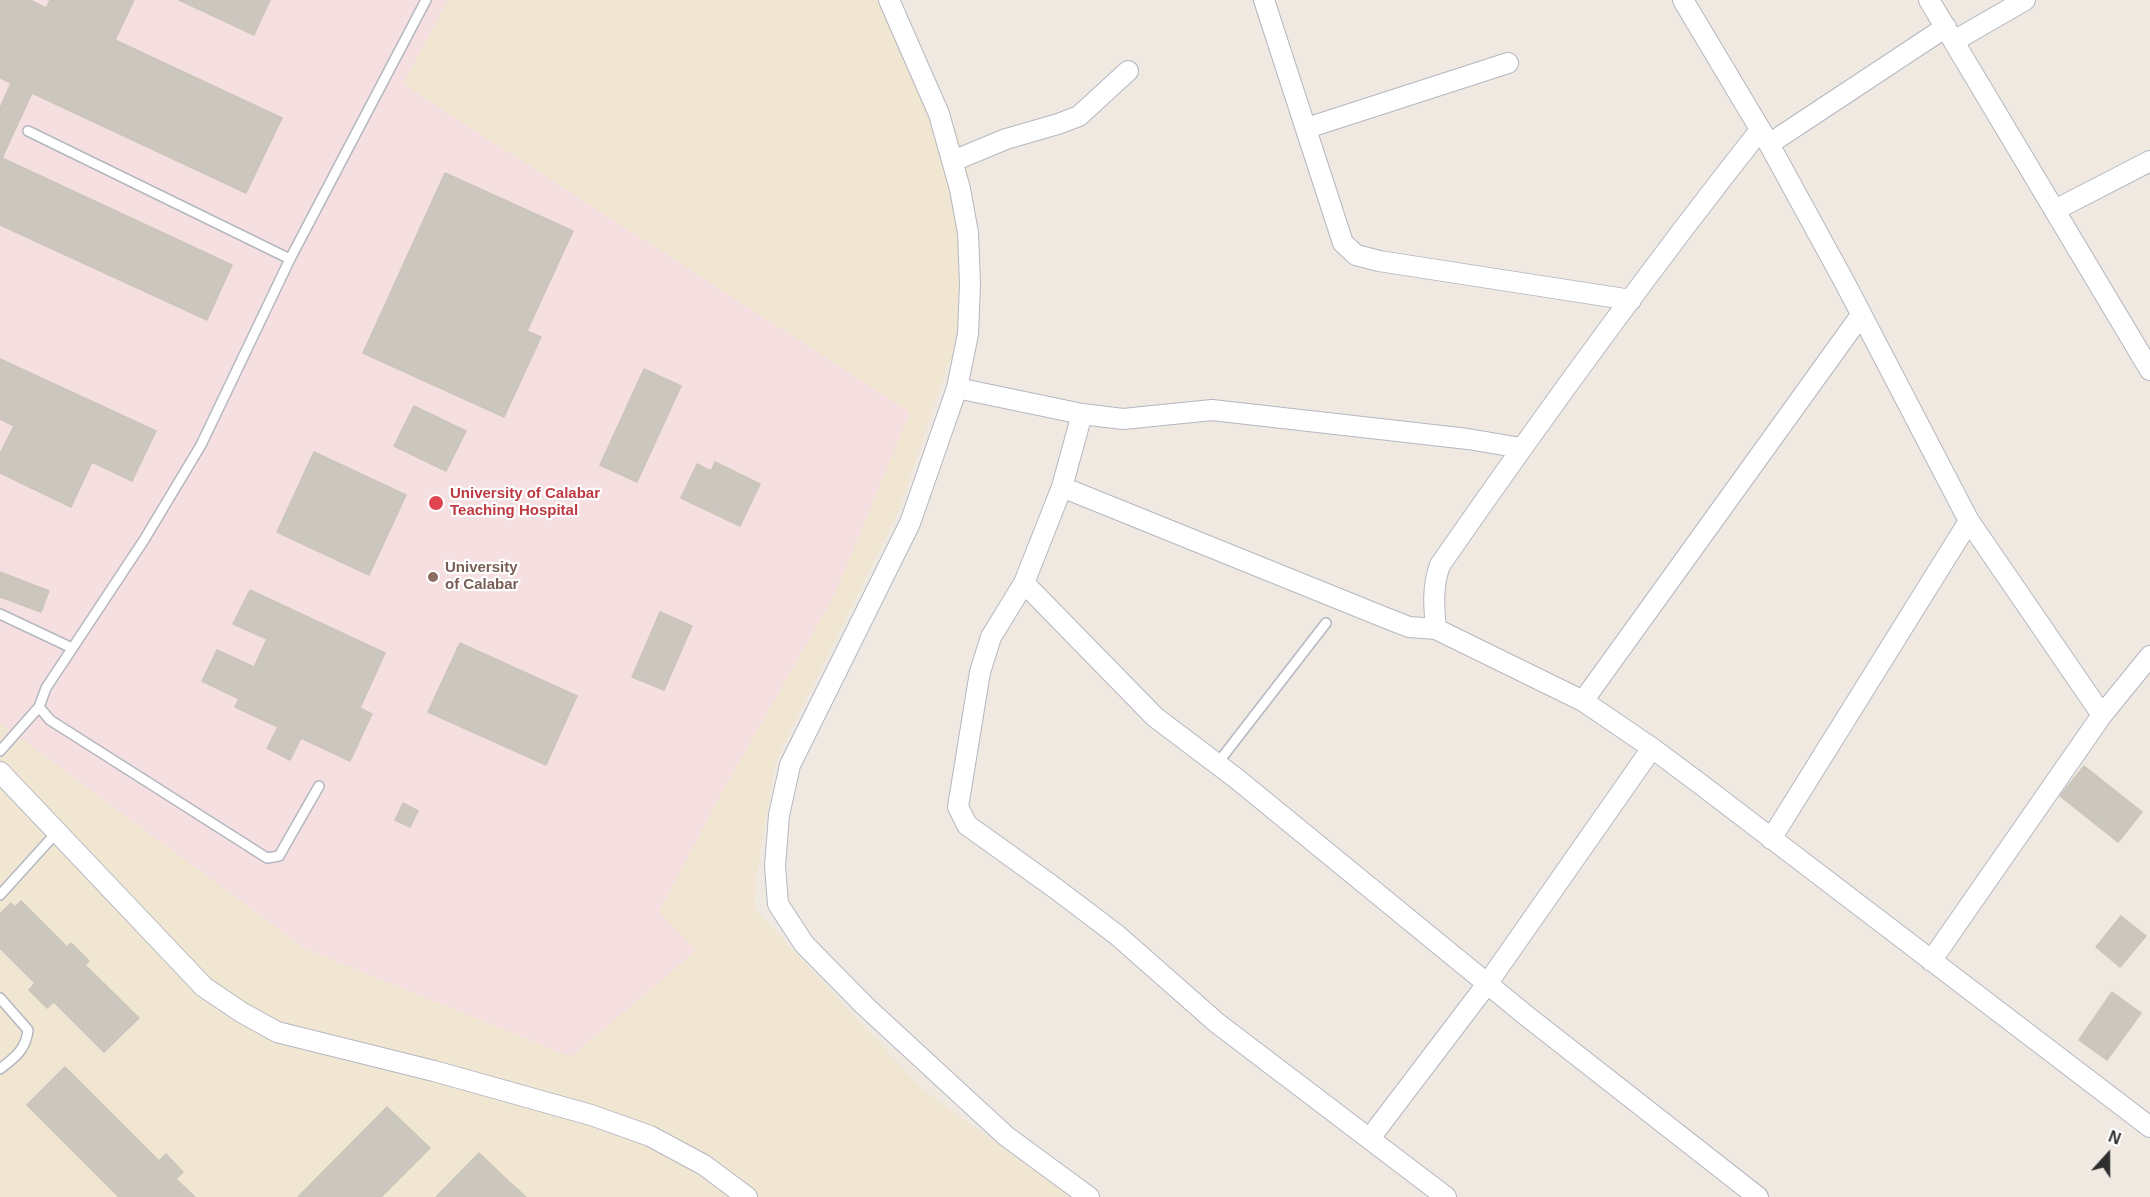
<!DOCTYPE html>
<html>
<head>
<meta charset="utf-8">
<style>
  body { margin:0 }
  #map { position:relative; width:2150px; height:1197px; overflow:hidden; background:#efe9e1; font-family:Arial,sans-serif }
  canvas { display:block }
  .north { position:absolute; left:2078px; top:1125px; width:60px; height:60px; -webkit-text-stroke:4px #fff; paint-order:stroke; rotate:21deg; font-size:16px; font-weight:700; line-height:24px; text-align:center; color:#2e2e2e }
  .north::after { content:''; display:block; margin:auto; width:21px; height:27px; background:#2e2e2e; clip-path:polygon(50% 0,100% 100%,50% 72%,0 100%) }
</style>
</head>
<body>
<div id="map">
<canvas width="2150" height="1197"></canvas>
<div class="north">N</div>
</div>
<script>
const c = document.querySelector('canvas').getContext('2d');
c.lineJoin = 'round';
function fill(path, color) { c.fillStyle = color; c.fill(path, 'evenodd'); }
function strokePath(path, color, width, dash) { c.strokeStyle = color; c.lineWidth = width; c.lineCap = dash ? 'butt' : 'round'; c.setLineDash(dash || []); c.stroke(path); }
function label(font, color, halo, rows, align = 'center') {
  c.font = font + ' Arial,sans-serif'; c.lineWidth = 4.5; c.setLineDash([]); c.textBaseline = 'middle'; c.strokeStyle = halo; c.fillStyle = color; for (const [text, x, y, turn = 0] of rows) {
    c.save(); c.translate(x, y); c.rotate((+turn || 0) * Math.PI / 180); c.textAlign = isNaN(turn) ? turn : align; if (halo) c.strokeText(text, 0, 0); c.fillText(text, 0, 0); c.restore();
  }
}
fill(new Path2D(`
  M0,0h900l67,156 10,119 -5,94 -23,-7 -50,148 -124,253 -19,116 -2,29 168,181 149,108h-1071z`), '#f0e6d1');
fill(new Path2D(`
  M0,0h448l-45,84 507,328 -75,182 -113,198 -63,120 37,39 -125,106 -267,-109 -304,-225z`), '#f5dfe0');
const building = new Path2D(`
  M0,0h30l16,8 4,-8h84l-19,40 167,78 -36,75 -214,-100 -30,65 230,107 -25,55 -207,-95v-117l11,-25 -11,-5z
  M179,0h91l-16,35z
  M445,173l128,58 -46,100 14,6 -37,80 -141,-64z
  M0,359l156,72 -24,50 -40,-19 -21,45 -71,-34v-19l14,-28 -14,-7z
  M644,369l37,17 -44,96 -37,-17z
  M414,406l52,25 -20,40 -52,-25z
  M314,452l92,43 -37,80 -92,-43z
  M715,462l45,22 -20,42 -59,-28 16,-34 14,7z
  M0,572l49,19 -8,21 -41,-15z
  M250,590l135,63 -25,55 12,6 -22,47 -49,-23 -11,22 -23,-12 11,-21 -43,-20 4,-8 -37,-18 15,-31 37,17 13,-28 -34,-15z
  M660,612l32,14 -28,64 -32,-13z
  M460,643l117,53 -31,69 -118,-53z
  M2084,766l58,46 -24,30 -58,-46z
  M403,803l15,8 -8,16 -15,-7z
  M21,901l46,46 4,-4 18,18 -4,4 54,53 -35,34 -50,-50 -7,6 -18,-18 6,-7 -35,-35v-34l11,-11 4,4z
  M2121,916l25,20 -26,31 -24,-20z
  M2112,992l29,21 -34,47 -28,-20z
  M65,1067l94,94 7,-7 17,18 -7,7 19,18h-76l-92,-92z
  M387,1107l43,41 -49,49h-83z
  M479,1153l26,25 21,19h-90z`);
fill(building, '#cbc7bf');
strokePath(building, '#cbc5ba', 1.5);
const service = new Path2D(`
  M28,131l262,128
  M0,614l72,34
  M39,707l11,13 217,138 12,-2 40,-70
  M0,751l39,-44 7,-19 98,-148 57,-95 89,-186 136,-259
  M1217,764l109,-141
  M0,895l57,-63
  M0,998l28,32c-2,20 -14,28 -28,39`);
const minor = new Path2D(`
  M889,0l50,114 21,75 8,44 2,51 -2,50 -11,54 -47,135 -120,242 -11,50 -4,51 3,38 26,40 61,62 141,130 83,61
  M1264,0l79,243 13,12 23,6 252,39
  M1683,0l86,144 76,139 124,238 133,194
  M1929,0l221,370
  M1954,41l71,-41
  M1307,128l201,-65
  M1769,144l177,-117
  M953,161l53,-22 52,-15 21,-8 49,-45
  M2055,210l95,-49
  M957,388l125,26 41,5 89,-9 256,29 53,9
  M1082,414l-20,73 -38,96 -33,54 -11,35 -22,135 9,18 88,63 62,47 100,88 229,174
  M1062,487l324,131 23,9 27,2 147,72 69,47 47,35 451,344
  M1024,583l131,134 82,62 291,238 230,180
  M1436,629c-2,-22 -4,-42 4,-64 102,-147 208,-293 320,-435
  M1583,701l278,-386
  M0,772l204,215 37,25 36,20 157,39 157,44 59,21 54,29 43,32
  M1771,839l198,-318
  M1931,961l171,-246 48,-59
  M1370,1138l117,-154 165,-236`);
strokePath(service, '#b4b7c1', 12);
strokePath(minor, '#b4b7c1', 22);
strokePath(service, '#fff', 9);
strokePath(minor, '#fff', 20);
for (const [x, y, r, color] of [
  [436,503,8,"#e0444e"],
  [433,577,6,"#8d6e63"]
]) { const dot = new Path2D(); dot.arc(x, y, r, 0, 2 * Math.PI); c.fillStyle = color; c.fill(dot); strokePath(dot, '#fff', 2); }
label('bold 15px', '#be3a42', '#fff', [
  ["University of Calabar",450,494],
  ["Teaching Hospital",450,511]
], 'left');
label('bold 15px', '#785e54', '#fff', [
  ["University",445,568],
  ["of Calabar",445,585]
], 'left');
</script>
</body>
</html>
